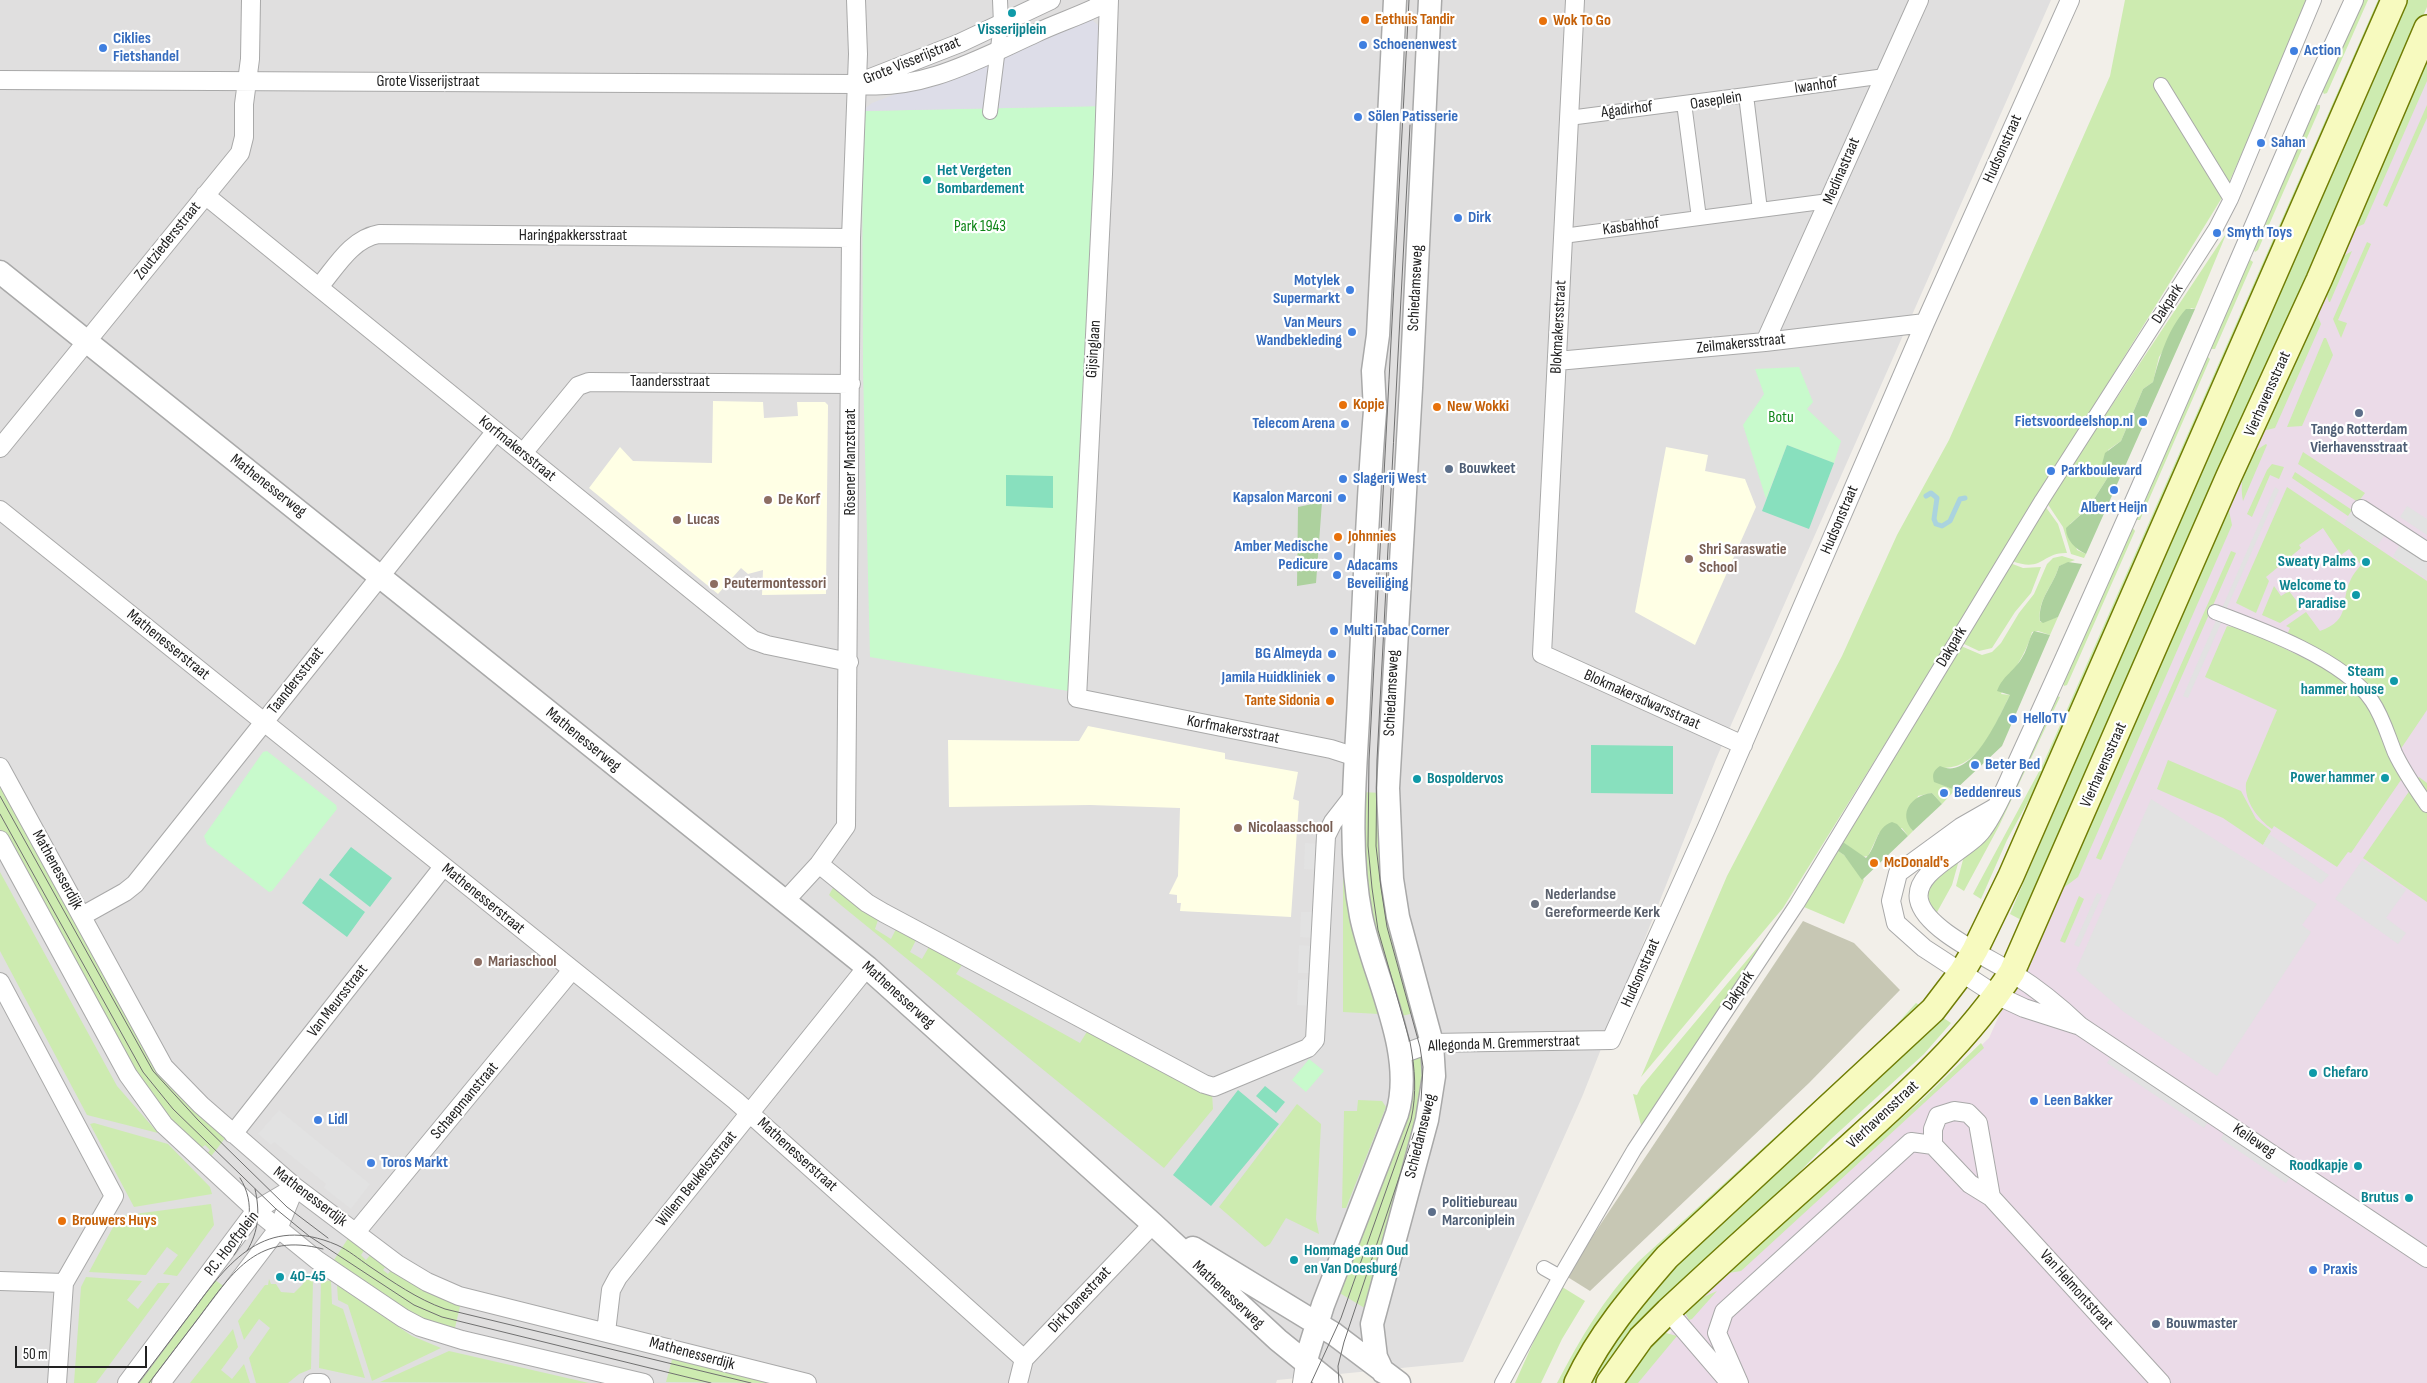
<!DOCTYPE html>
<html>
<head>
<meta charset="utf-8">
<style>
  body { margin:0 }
  #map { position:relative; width:2427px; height:1383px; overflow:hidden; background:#f2efe9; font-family:"Sofia Sans Condensed",sans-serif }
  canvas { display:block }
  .scale { position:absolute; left:15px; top:1346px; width:132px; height:22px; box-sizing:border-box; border:2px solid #222; border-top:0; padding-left:6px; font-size:15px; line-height:18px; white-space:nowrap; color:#222; -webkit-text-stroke:4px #fff; paint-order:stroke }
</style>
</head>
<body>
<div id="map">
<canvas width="2427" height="1383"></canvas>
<div class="scale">50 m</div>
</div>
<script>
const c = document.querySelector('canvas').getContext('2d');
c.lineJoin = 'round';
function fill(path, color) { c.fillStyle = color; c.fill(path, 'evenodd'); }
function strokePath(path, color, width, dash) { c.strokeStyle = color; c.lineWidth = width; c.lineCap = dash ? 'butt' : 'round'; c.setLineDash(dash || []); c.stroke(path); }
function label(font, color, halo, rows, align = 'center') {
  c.font = font + ' "Sofia Sans Condensed",sans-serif'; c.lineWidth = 4.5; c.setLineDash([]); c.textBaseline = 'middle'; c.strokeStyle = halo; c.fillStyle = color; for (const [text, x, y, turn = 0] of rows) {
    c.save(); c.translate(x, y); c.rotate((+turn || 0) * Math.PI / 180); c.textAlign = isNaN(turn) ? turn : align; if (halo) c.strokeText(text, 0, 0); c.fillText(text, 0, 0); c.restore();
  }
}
fill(new Path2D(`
  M0,0h2051l-335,759 -134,338 -119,265 -186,18 -1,3h-1276z`), '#e0dfdf');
fill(new Path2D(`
  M2427,61v1322h-799l65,-77 232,-207 64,-61z`), '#ebdbe8');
fill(new Path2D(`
  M713,401l50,1 1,16 34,-2 -1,-14h28l3,3 -2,189 -64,1 1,-25 -15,4 -7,-6 -23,26 -129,-106 31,-41 13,14 79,2z
  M1666,447l42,8 -3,16 40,8 11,28 -61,138 -60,-33z
  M1088,726l137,27v6l73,13 -5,27 6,2 -8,116 -111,-6 1,-8h-4v-8l-8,-1 9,-18 2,-68 -90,-3 -141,2 -1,-67 131,1z`), '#ffffe5');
fill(new Path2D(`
  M1803,921l51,22 46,47 -91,93 -219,208 -24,-15z`), '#c7c7b4');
fill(new Path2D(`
  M2125,0h185l-87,196 -249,405 -191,307 -142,169 86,-201 115,-220 55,-121 52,-95 161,-364z
  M2362,0h6l-41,93 -3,1 -2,-4z
  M2378,0h6l-336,765 -41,75 -26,59 -8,-5 70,-130z
  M2403,0h24v7l-402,915 -15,-8z
  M2427,48v33l-63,143 -16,7z
  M2316,105h4v3l-62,142 -3,2 -2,-4z
  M2427,105v13l-40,89 -4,-2z
  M2227,232l-32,77 -4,-1 -32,49 -6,25 -10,7 -22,52 -13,9v27l-19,30 -19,17 7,26 9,4 -2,4 -13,-4 -8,-27 -16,-24z
  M2367,242l4,2 -33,76 9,3 -6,15 -8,-19z
  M2352,251l-22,51h-1c-8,-19 6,-43 23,-51z
  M2249,259l4,3 -38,87h-3l-2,-2z
  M2315,309l6,15 -46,104 -13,3z
  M2324,338h2l7,17 -31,71 -15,1z
  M2207,356l3,3 -70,161h-4z
  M2266,444l1,1 -24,56c-4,-22 2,-46 23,-57z
  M2303,452l62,41 -7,9 -60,-38z
  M2272,464l12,3 -5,12 -9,-4 -18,42 -5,-3 20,-44z
  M2295,472l57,38 -4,6 -56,-38z
  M2287,487l140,94v129l-27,40 -17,-41 -97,-72 4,-9 -4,-2 20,-14 14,19c33,-12 19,-29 31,-52 2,-5 6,-9 10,-14l-12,-16 -8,6 -18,-27 -24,17 2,3 -35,29 3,4 -13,32 -20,-10z
  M2045,506l13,18 9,29c-25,-1 -24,20 -55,8z
  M2228,506l4,19 -154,352 -20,15z
  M2132,527l3,4 -68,154 -3,1 -1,-3z
  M2231,551l5,2 -135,307 -5,-2z
  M2062,556l13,4 -16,6c-6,21 -22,33 -19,56l18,-5 -8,18 -12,-4 -6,1c-6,24 -21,40 -31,62l9,1c-15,28 -28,72 -66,73l-10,13 21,9 -13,14 -10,-11 -14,3 -8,31 3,4 -5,5 -6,-8 -23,5 -11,23 -6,1 -19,-15 118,-196 21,9 10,-3 9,-9 18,-30 15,-19 13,-30 6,-6z
  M2010,563l13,5 18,-1 -10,26 -16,19 -23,36 -13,3 -17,-8z
  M2274,586l7,10 8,-5 13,17 -22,15 -18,-8z
  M2234,624l101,49 33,29 35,75 -52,76 -3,-1 -11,15 -63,-41 -2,3c-14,-10 -28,-28 -26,-46l31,-73 -72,-33 22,-51 5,1z
  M2057,696l3,1 -61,129 -35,65 -8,-5 8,-30 39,-46z
  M2168,760l73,31 15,28 15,12 -8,14 -40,-27 -66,-29z
  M2419,777l8,6v119l-64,-44z
  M0,780l154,282 72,75 -17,22 -4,-3 5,-6 -5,-5 -6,5 -23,-21 -57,-82 -119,-218z
  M1359,792l25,1 34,219 -20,5 -31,-101z
  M1343,820l36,194 -36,-2z
  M1838,851l6,4 20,25 -20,44 -40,-17z
  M1959,860l-7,25 -16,29c-19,-29 0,-36 23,-54z
  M0,872l117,214 41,47 -71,-18 -87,-164z
  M834,886l45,31 -4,12 16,10 6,-12 20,11 -7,14 12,7 8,-14 34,17 -8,12 124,69 8,-13 124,63 1,16 -49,59 -322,-262 -13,-11z
  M2079,896l5,3 -19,44 -5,-2z
  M1787,912l-144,221 -10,-39 4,1 4,-8z
  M1916,1003l5,3 -140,133 -214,244h-10c23,-44 47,-85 81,-121l250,-228z
  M1939,1015l12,8 -27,31 -94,86 -231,243h-14l56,-86z
  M1981,1043l3,5 -243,223 -19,3 87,-79 40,-30 75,-67z
  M1426,1051l2,36 -60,223 -30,-18 71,-234z
  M1358,1100l24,1 4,6 -40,101h-4l2,-97h13z
  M1297,1104l24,20 -5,95 3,15 -33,-16 -16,26 -5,3 -46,-40z
  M94,1123l74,21 42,43 2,7 -78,13 -44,-83z
  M211,1204l3,21 -37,51 -14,-2 15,-19 -11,-8 -21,28 -57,-3 30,-56z
  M349,1237l16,12 -4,6 5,5 6,-7 15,11 -4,6 5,4 5,-6 68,34 -7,30 -35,-12 -87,-57z
  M86,1277l56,4 -15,19 11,9 20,-26h12l-74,100h-22l7,-96z
  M212,1278l13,9 -72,96h-20z
  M269,1279l2,5h5l5,8 13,1 9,-9 1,-4h9l-2,89 -12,5 -11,9h-32l-7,-25 21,-30 -11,-9 -15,21 -6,-19 27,-36h3z
  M321,1280l10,1 1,23 11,5 22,69 -46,-10z
  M337,1285l75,51 29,12 -69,33 -24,-76 -10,-5z
  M1559,1285l26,16 -23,38 -21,44h-26z
  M1717,1291l-25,28 -3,1 -5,-9v-5z
  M233,1329l5,18 -17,23 11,9 12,-15 6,19h-60z
  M1666,1333l11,3 -39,47h-20l41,-48z
  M449,1351l140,32 -209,-1z
  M673,1356l108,27 -115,-1z`), '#cdebb0');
fill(new Path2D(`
  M2186,309h9l-109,245c-10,-5 -20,-13 -20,-26l23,-21 19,-30 -6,-13 3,-11 16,-12 22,-52 10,-7c7,-26 15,-53 33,-73z
  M1322,502l-6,81 -19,3 1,-79z
  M2068,562l14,2 -24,53 -15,6 -3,-2c-2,-23 13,-34 19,-55z
  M2034,631l16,4 -48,111 -47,44 -21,-8c-2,-8 -1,-11 6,-16 32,16 59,-50 70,-71l-13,-4c6,-16 18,-20 26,-35 5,-8 6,-19 11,-25z
  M1932,793l10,11 -29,27c-16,-18 -1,-36 19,-38z
  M1892,822l5,2 11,12 -46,44 -18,-25 -6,-4 5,-9 23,16c11,-11 9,-30 26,-36z`), '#add19e');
fill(new Path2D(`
  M1102,106l-28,586 -204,-35 -7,-286 -1,-260z
  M1799,367l14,35 -6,7 34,32 -7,22 -47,-18 -21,54 -23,-74 21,-31 -9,-25z
  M267,751l69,54 1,4 -65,82 -3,1 -62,-48 -3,-8 59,-84z
  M1309,1059l15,12 -18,21 -14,-12z`), '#c8facc');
fill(new Path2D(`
  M1787,445l47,18 -25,66 -47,-18z
  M1006,475l47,1v32l-47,-2z
  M1591,745l82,1v48l-82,-1z
  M351,847l41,31 -22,29 -41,-32z
  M320,878l45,34 -18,25 -45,-34z
  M1265,1086l20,16 -9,11 -20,-17z
  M1238,1090l41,34 -68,82 -38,-31z`), '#88e0be');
fill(new Path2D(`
  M2275,487l4,3 -53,120 -4,-2z
  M2407,506l20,13v16l-27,-18z
  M2352,511l34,22 -9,13 -33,-22z
  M2401,543l26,18v18l-34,-23z
  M2217,618l5,3 -34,77 -5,-2z
  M2151,799l166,105 -15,21 9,7 -94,144 -93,-64 -48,-42z
  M2269,834l60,41 -8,9 -58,-39z
  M1305,843l14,1 -2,26 -13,-1z
  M2362,860l44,30 -20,28 20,15 -8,11 -63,-45z
  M2097,893l5,2 -23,52 -5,-2z
  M1301,912h14l-1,26 -14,-1z
  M1299,945l15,1 -1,27h-15z
  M1314,979l-1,27 -16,-1 1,-25z
  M2111,1057l97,65 -4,6 -97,-65z
  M279,1110l91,74 -19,25 -27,-21 2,-4 -52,-42 -3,3 -13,-11z
  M2224,1133l66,44 -4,6 -65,-44z`), '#e2e2e2');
fill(new Path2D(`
  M1091,19l7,6 4,33v48l-240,5 10,-8z`), '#dddde8');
strokePath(new Path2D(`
  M1926,496l5,-3 6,5 -3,21 2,5 6,2 8,-5 10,-22 5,-1`), '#aad3df', 5);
const pedestrian = new Path2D(`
  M2161,85l70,114
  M1746,95l139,-19
  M990,112l11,-88 -1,-24
  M1569,118l115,-15
  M1760,210l-14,-115 -62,8 15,115 130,-17
  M1563,236l136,-18
  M2215,612c46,17 130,48 157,89 11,16 16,35 23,52 9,19 21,36 32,52
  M1544,1268l16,9
  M1502,1383l58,-106 74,-127 163,-246 245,-404 174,-272 15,-29 83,-199`);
const minor = new Path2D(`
  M1051,0l-91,43 -105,41c64,9 124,-25 181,-51 19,-9 40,-16 59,-25l8,-8
  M1109,0l-6,174 -26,524 254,51 25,8
  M1575,0l-33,654 201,91
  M2354,0l-43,94c-97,224 -193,449 -295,671 -10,21 -19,45 -33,64 -16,23 -70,41 -64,71 6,30 71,58 95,74 24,15 45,32 66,52l347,232
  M0,80l855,4
  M205,195l548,445 14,5 82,17
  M319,287c17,-20 32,-48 60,-53l472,4
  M1765,342l154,-342
  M1557,361l208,-19 160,-19
  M0,448l240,-295 4,-16v-33l6,-45 1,-59
  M523,453l55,-67 11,-4 262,2
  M2361,509l66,43
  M0,510l736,591 288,258
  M0,767l164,300 37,38 94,82 102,77 30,18 32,14 348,87
  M1996,807l-35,20 -63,46 -7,28 5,22 28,25 72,47 28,13 53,17
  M0,840l128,235 36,50 94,87 59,48 86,58 17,9 42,13 182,43
  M819,864l48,39 17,10 320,171 10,3 94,-39 7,-8 11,-204 7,-14 21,-27
  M785,901l34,-37 27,-38 5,-588 7,-184 -2,-54
  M82,916l43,-24 10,-8 361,-453
  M0,982l114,214 -50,87 -7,100
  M1399,1055l33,-12 179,-3 96,-213 218,-504 145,-323
  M233,1134l210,-267
  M1991,1197l-13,-74 -10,-10 -14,-2 -16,5 -5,13v16l37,39 21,13 170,186
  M356,1232l216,-262
  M0,1281l64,2
  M1668,1311l62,72
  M606,1332l5,-42 7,-13 249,-310
  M127,1383l129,-173 39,-23
  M161,1383l117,-154 17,-42
  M313,1383h8
  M1018,1383l6,-24 129,-135
  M1302,1383l3,-20
  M1739,1383l-22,-50 7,-21 187,-170 22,3`);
const tertiary = new Path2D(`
  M0,272l867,695 286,257 125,116 53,43
  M1193,1248l141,86 65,49
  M1305,1363l18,-58 74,-191c19,-62 -24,-138 -36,-198 -14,-71 -5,-147 -2,-218 5,-96 8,-192 16,-287l-2,-40 5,-36 17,-335
  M1383,1372l-7,-15 -4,-33 55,-204 7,-44 -2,-33 -34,-126 -6,-38 -4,-91 23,-400 19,-388`);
const secondary = new Path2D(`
  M1577,1383c22,-47 56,-87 90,-126l266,-247 29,-38 13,-22 36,-74 383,-876
  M1609,1383l32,-45 27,-27c56,-52 113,-104 171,-155 63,-57 127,-113 173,-184l217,-496 90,-196 108,-252`);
strokePath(pedestrian, '#a9a9a9', 16);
strokePath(minor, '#a9a9a9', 20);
strokePath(tertiary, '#a9a9a9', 25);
strokePath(secondary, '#707d05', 28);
strokePath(pedestrian, '#fff', 14);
strokePath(minor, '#fff', 18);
strokePath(tertiary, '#fff', 22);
strokePath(secondary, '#f7fabf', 25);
strokePath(new Path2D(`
  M1410,125l-33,635 -1,86 5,42 6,39 33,120 3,20 -2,34
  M0,796l153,275 45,49 89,87 41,31
  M0,814l143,258 30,37 103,100 33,27 105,69 28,12 269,66
  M247,1251c12,-20 13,-40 8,-62
  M234,1255c16,-23 22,-52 6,-77
  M138,1383c18,-23 35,-47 53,-70 38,-52 74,-99 146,-68 11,5 22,14 32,21 24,16 48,33 76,43l306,74
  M149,1383c17,-22 34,-45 51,-67 34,-46 59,-84 123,-67
  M1311,1383l30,-65 70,-198c6,-27 4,-51 -1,-78l-32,-112 -6,-42 -4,-42 1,-86 40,-760
  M1339,1383l-1,-17 6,-24 70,-209`), '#707070', 1);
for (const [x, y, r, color] of [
  [1012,13,5,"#0f9aa8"],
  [1365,20,5,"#e8710a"],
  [1543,21,5,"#e8710a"],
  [1363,45,5,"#3f7fe0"],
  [103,48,5,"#3f7fe0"],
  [2294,51,5,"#3f7fe0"],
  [1358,117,5,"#3f7fe0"],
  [2261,143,5,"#3f7fe0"],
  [927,180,5,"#0f9aa8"],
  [1458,218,5,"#3f7fe0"],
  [2217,233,5,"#3f7fe0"],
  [1350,290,5,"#3f7fe0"],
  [1352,332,5,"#3f7fe0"],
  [1343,405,5,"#e8710a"],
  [1437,407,5,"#e8710a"],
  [2359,413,5,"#5c6f8a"],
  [2143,422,5,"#3f7fe0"],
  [1345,424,5,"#3f7fe0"],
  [1449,469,5,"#5c6f8a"],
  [2051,471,5,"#3f7fe0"],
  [1343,479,5,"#3f7fe0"],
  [2114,490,5,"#3f7fe0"],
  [1342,498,5,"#3f7fe0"],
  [768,500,5,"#8d6e63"],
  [677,520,5,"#8d6e63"],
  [1338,537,5,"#e8710a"],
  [1338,556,5,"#3f7fe0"],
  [1689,559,5,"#8d6e63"],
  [2366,562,5,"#0f9aa8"],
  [1337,575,5,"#3f7fe0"],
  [714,584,5,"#8d6e63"],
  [2356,595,5,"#0f9aa8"],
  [1334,631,5,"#3f7fe0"],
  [1332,654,5,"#3f7fe0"],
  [1331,678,5,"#3f7fe0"],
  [2394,681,5,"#0f9aa8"],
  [1330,701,5,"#e8710a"],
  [2013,719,5,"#3f7fe0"],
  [1975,765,5,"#3f7fe0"],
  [2385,778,5,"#0f9aa8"],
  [1417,779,5,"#0f9aa8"],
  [1944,793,5,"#3f7fe0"],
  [1238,828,5,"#8d6e63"],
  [1874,863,5,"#e8710a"],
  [1535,904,5,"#6b7280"],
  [478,962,5,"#8d6e63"],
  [2313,1073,5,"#0f9aa8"],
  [2034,1101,5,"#3f7fe0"],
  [318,1120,5,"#3f7fe0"],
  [371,1163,5,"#3f7fe0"],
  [2358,1166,5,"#0f9aa8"],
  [2409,1198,5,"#0f9aa8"],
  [1432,1212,5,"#5c6f8a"],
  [62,1221,5,"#e8710a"],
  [1294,1260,5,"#0f9aa8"],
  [2313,1270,5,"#3f7fe0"],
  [280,1277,5,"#0f9aa8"],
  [2156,1324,5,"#5c6f8a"]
]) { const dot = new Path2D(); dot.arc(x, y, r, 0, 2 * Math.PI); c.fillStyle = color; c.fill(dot); strokePath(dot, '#fff', 2); }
label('bold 16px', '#c56008', '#fff', [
  ["Eethuis Tandir",1375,20],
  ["Wok To Go",1553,21],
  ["Kopje",1353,405],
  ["New Wokki",1447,407],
  ["Johnnies",1348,537],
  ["Tante Sidonia",1320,701,"right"],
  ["McDonald's",1884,863],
  ["Brouwers Huys",72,1221]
], 'left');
label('bold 16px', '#0d838f', '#fff', [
  ["Visserijplein",1012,30,"center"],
  ["Het Vergeten",937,171,"left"],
  ["Bombardement",937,189,"left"],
  ["Sweaty Palms",2356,562],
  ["Welcome to",2346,586],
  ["Paradise",2346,604],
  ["Steam",2384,672],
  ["hammer house",2384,690],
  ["Power hammer",2375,778],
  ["Bospoldervos",1427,779,"left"],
  ["Chefaro",2323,1073,"left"],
  ["Roodkapje",2348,1166],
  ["Brutus",2399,1198],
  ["Hommage aan Oud",1304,1251,"left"],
  ["en Van Doesburg",1304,1269,"left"],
  ["40-45",290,1277,"left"]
], 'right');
label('bold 16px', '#366cbe', '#fff', [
  ["Ciklies",113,39],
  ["Fietshandel",113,57],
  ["Schoenenwest",1373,45],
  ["Action",2304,51],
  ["Sölen Patisserie",1368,117],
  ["Sahan",2271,143],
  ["Dirk",1468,218],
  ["Smyth Toys",2227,233],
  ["Motylek",1340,281,"right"],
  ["Supermarkt",1340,299,"right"],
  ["Van Meurs",1342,323,"right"],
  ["Wandbekleding",1342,341,"right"],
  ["Fietsvoordeelshop.nl",2133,422,"right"],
  ["Telecom Arena",1335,424,"right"],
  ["Parkboulevard",2061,471],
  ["Slagerij West",1353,479],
  ["Kapsalon Marconi",1332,498,"right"],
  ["Albert Heijn",2114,508,"center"],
  ["Amber Medische",1328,547,"right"],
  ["Pedicure",1328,565,"right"],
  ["Adacams",1347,566],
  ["Beveiliging",1347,584],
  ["Multi Tabac Corner",1344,631],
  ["BG Almeyda",1322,654,"right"],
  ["Jamila Huidkliniek",1321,678,"right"],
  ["HelloTV",2023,719],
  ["Beter Bed",1985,765],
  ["Beddenreus",1954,793],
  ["Leen Bakker",2044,1101],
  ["Lidl",328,1120],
  ["Toros Markt",381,1163],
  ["Praxis",2323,1270]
], 'left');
label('16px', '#222', '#fff', [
  ["Grote Visserijstraat",912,61,-22],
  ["Grote Visserijstraat",428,82],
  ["Iwanhof",1816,86,-8],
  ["Oaseplein",1716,101,-9],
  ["Agadirhof",1627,110,-7],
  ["Hudsonstraat",2003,149,-66],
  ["Medinastraat",1842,171,-67],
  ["Kasbahhof",1631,227,-7],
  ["Haringpakkersstraat",573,236],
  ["Zoutziedersstraat",168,241,-51],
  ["Schiedamseweg",1416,288,-87],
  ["Dakpark",2168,304,-57],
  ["Blokmakersstraat",1559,327,-87],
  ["Zeilmakersstraat",1741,344,-6],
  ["Gijsinglaan",1094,349,-86],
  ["Taandersstraat",670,382],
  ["Vierhavensstraat",2268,394,-66],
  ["Korfmakersstraat",517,449,39],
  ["Rösener Manzstraat",851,462,-90],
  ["Mathenesserweg",268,486,38],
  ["Hudsonstraat",1840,520,-67],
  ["Mathenesserstraat",168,645,39],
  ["Dakpark",1952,647,-59],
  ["Taandersstraat",296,681,-52],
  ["Schiedamseweg",1392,693,-87],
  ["Blokmakersdwarsstraat",1642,700,24],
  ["Korfmakersstraat",1233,730,11],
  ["Mathenesserweg",583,740,39],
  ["Vierhavensstraat",2104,765,-66],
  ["Mathenesserdijk",57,870,61],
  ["Mathenesserstraat",483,899,39],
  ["Hudsonstraat",1641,973,-66],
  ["Dakpark",1739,991,-56],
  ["Mathenesserweg",898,995,42],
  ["Van Meursstraat",338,1001,-52],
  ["Allegonda M. Gremmerstraat",1504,1044,-2],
  ["Schaepmanstraat",465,1101,-50],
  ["Vierhavensstraat",1883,1115,-43],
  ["Schiedamseweg",1421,1136,-76],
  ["Keileweg",2254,1141,34],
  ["Mathenesserstraat",797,1155,42],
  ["Willem Beukelszstraat",697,1179,-51],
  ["Mathenesserdijk",310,1197,37],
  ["P.C. Hooftplein",232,1244,-52],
  ["Van Helmontstraat",2076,1290,48],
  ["Mathenesserweg",1228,1295,43],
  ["Dirk Danestraat",1080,1300,-47],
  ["Mathenesserdijk",692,1354,15]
]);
label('16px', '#0c8416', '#fff', [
  ["Park 1943",980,227],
  ["Botu",1781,418]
]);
label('bold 16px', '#4e5e75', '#fff', [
  ["Tango Rotterdam",2359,430,"center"],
  ["Vierhavensstraat",2359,448,"center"],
  ["Bouwkeet",1459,469],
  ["Politiebureau",1442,1203],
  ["Marconiplein",1442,1221],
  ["Bouwmaster",2166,1324]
], 'left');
label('bold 16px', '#785e54', '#fff', [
  ["De Korf",778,500],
  ["Lucas",687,520],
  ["Shri Saraswatie",1699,550],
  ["School",1699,568],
  ["Peutermontessori",724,584],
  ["Nicolaasschool",1248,828],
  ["Mariaschool",488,962]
], 'left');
label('bold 16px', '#5b616d', '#fff', [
  ["Nederlandse",1545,895],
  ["Gereformeerde Kerk",1545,913]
], 'left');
</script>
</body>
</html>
